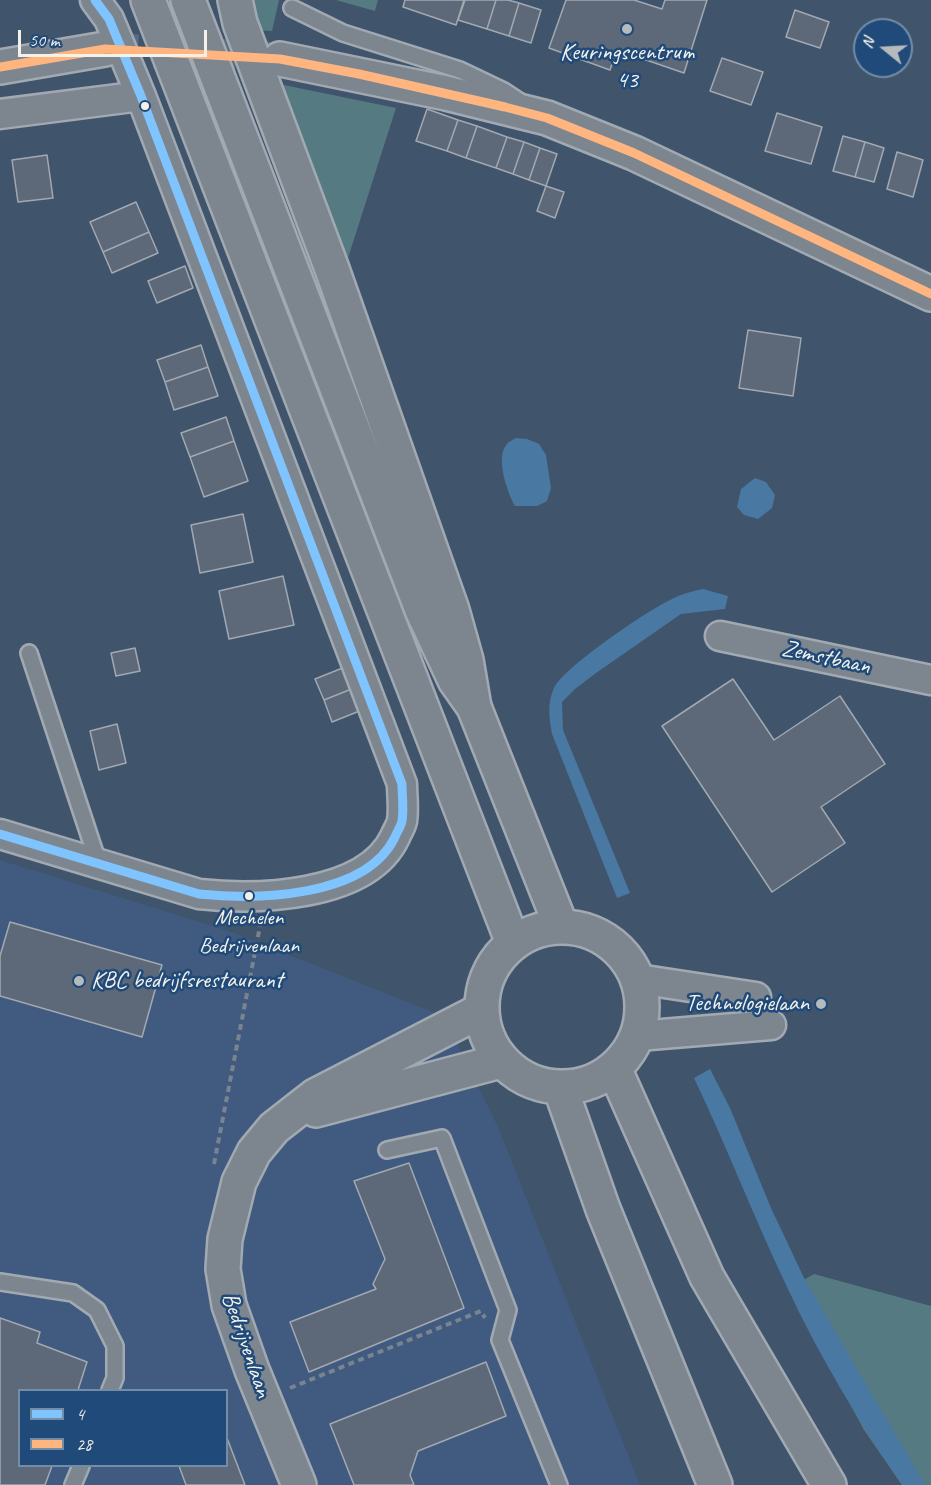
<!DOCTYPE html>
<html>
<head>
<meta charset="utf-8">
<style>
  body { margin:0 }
  #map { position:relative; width:931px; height:1485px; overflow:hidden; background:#40546c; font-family:Caveat,sans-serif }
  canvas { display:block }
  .legend { position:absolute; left:18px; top:1389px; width:210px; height:78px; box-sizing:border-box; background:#1f4a7a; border:2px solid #748da6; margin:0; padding:8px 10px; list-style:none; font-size:18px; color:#f4f1e8 }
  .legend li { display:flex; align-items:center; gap:12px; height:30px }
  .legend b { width:30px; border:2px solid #748da6 }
  .north { position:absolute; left:853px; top:18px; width:60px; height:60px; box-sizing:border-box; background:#1f4a7a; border:2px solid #748da6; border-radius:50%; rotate:288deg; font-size:16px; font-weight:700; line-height:24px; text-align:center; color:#f4f1e8 }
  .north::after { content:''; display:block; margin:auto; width:21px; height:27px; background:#b5babd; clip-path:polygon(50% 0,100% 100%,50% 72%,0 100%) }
  .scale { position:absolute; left:18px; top:30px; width:189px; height:27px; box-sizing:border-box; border:3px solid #f4f1e8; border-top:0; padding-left:8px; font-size:18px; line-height:21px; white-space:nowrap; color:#f4f1e8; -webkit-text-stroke:4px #1f4a7a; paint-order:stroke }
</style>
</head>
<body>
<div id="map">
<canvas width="931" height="1485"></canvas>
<ul class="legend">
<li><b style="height:8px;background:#80c4ff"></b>4</li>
<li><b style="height:8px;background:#ffb580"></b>28</li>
</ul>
<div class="north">N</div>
<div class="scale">50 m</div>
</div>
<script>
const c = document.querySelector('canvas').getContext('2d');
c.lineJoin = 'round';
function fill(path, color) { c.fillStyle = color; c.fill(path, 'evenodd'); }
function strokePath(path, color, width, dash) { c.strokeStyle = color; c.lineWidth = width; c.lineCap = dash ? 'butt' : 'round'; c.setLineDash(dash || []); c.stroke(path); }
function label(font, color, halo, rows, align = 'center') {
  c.font = font + ' Caveat,sans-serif'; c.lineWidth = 5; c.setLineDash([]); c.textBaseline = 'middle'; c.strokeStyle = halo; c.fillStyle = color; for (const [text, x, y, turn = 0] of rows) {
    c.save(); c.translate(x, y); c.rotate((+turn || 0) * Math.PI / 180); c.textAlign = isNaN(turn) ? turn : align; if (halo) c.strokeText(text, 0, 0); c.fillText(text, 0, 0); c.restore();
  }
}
fill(new Path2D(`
  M0,860l229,71 214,85 55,111 142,358h-640zM20,1390h206v76h-206z`), '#405b7f');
fill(new Path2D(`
  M252,0h27l-7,31 -16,-1z
  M336,0h42l-3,11z
  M279,84l117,24 -49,153z
  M814,1274l117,32v179h-29l-38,-55 -76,-141z`), '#567a82');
fill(new Path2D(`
  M516,438l11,1 12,5 7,11 5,33 -4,13 -10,5h-22c-8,-14 -20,-49 -8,-62 2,-3 6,-4 9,-6z
  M755,478l11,4 9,13 -3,13 -14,11 -14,-4 -7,-8 4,-18z
  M703,589l25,7 -3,13 -44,5 -85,59 -21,16 -13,13 1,28 67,163 -13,5 -65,-164c-3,-16 -5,-31 2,-46 10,-21 94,-78 118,-89 10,-5 20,-8 31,-10z
  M710,1069l20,39 41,100 34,72 120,205h-23c-43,-63 -83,-129 -115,-198 -33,-69 -60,-140 -93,-209z`), '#4978a2');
const building = new Path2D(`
  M405,0h59l-8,25 -53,-18z
  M465,0h31l-9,29 -29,-9z
  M496,0h12l11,3 -10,33 -22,-7z
  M566,0h68l28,9 3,-9h42l-23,73 -67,-23 -7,20 -61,-22z
  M519,3l22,7 -10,33 -22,-7z
  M795,10l34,12 -9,26 -34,-11z
  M722,58l41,14 -12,33 -41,-14z
  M427,109l31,11 -11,31 -31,-10z
  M777,113l45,14 -11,37 -46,-13z
  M458,120l19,6 -11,32 -19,-7z
  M477,126l30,11 -11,31 -30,-10z
  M843,136l22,6 -10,35 -22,-6z
  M507,137l17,5 -11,32 -17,-6z
  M524,142l16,6 -11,32 -16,-6z
  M865,142l19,6 -10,34 -19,-5z
  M540,148l17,6 -11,32 -17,-6z
  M897,152l26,8 -10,37 -26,-8z
  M47,155l6,43 -35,4 -6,-42z
  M546,186l18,6 -9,26 -18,-7z
  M136,202l13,30 -46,20 -13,-30z
  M149,232l9,21 -46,20 -9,-21z
  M185,266l8,22 -36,15 -9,-22z
  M748,330l53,8 -8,58 -54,-8z
  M201,345l7,22 -43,15 -8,-22z
  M208,367l10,29 -44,14 -9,-28z
  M226,417l8,24 -44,16 -9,-24z
  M234,441l14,40 -44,16 -14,-40z
  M243,514l10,48 -53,11 -9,-48z
  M283,576l11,49 -65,14 -10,-48z
  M135,648l5,23 -24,5 -5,-23z
  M345,667l9,21 -30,12 -9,-21z
  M733,679l41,61 66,-44 45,68 -64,43 24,36 -73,49 -110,-166z
  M354,688l8,22 -30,12 -8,-22z
  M117,724l9,39 -27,7 -9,-39z
  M10,922l152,43 -20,72 -142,-41v-40z
  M409,1163l55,145 -155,64 -19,-50 86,-33 -3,-5 12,-25 -31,-78z
  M0,1318l40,14 -3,11 50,19 -9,28h-58v76h32l-7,19h-45z
  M486,1362l20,54 -88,35 -8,24 4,10h-60l-24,-61z
  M227,1438l18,47h-59l-7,-19h47z`);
fill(building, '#5d6878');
strokePath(building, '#a1a9b2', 1.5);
strokePath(new Path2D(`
  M105,49l175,10`), '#5b6c7f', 33, [33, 16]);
const lane = new Path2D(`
  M292,8l51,25 117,37 44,21 15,10
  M29,653l69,209
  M387,1150l55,-12 66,172 -8,30 59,145
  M0,1282l73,11 24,17 18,36v32l-5,12
  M73,1485l8,-19`);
const street = new Path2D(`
  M0,114l141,-18
  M720,636l211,44
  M0,834l199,60c57,6 167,4 196,-57 2,-5 6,-11 7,-16 2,-12 0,-26 0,-37l-261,-688 -32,-77 -14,-19
  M638,979l118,18
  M638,1036l133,-11`);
const secondary = new Path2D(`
  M280,59l166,34 101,25 87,35 297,141
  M0,67l105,-18
  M316,1110l185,-49
  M299,1485l-47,-115 -23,-65 -6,-36 2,-30 14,-57 15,-30 20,-24 41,-32 165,-85`);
const primary = new Path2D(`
  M235,0l5,23 92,246 120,341 14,50 8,47`);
const highway = new Path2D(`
  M148,0l365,943
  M188,0l235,612 32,68 19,27 87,219
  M482 1007a80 80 0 1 1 160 0a80 80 0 1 1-160 0Z
  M614,1068l93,209 122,208
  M560,1087l43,122 112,276`);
strokePath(lane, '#a1a9b2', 20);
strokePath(street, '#a1a9b2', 33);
strokePath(secondary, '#a1a9b2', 38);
strokePath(primary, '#a1a9b2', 38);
strokePath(highway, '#a1a9b2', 38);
strokePath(new Path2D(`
  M214,1164l47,-243
  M290,1388l191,-77 4,7`), '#7a8490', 4, [6, 4.5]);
strokePath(lane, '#7d868e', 15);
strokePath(street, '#7d868e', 28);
strokePath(secondary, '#7d868e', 33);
strokePath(primary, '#7d868e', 33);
strokePath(highway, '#7d868e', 33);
strokePath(new Path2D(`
  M0,834l199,60c57,6 167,4 196,-57 2,-5 6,-11 7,-16 2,-12 0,-26 0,-37l-261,-688 -32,-77 -14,-19`), '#80c4ff', 9);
strokePath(new Path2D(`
  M0,67l105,-18 175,10 79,15 146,33 42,11 87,35 297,141`), '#ffb580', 9);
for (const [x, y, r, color] of [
  [627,29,6,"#b5babd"],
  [145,106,5,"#f4f1e8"],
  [249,896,5,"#f4f1e8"],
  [79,981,6,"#b5babd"],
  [821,1004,6,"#b5babd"]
]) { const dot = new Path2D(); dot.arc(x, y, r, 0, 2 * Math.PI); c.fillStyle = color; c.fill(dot); strokePath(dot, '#1f4a7a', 2); }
label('22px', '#f4f1e8', '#1f4a7a', [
  ["Mechelen",249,918],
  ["Bedrijvenlaan",249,946]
]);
label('24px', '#f4f1e8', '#1f4a7a', [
  ["Keuringscentrum",627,53],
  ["43",627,81],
  ["KBC bedrijfsrestaurant",91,981,"left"],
  ["Technologielaan",809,1004,"right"]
]);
label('24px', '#f4f1e8', '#1f4a7a', [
  ["Zemstbaan",826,658,12],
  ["Bedrijvenlaan",246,1345,71]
]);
</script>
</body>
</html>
